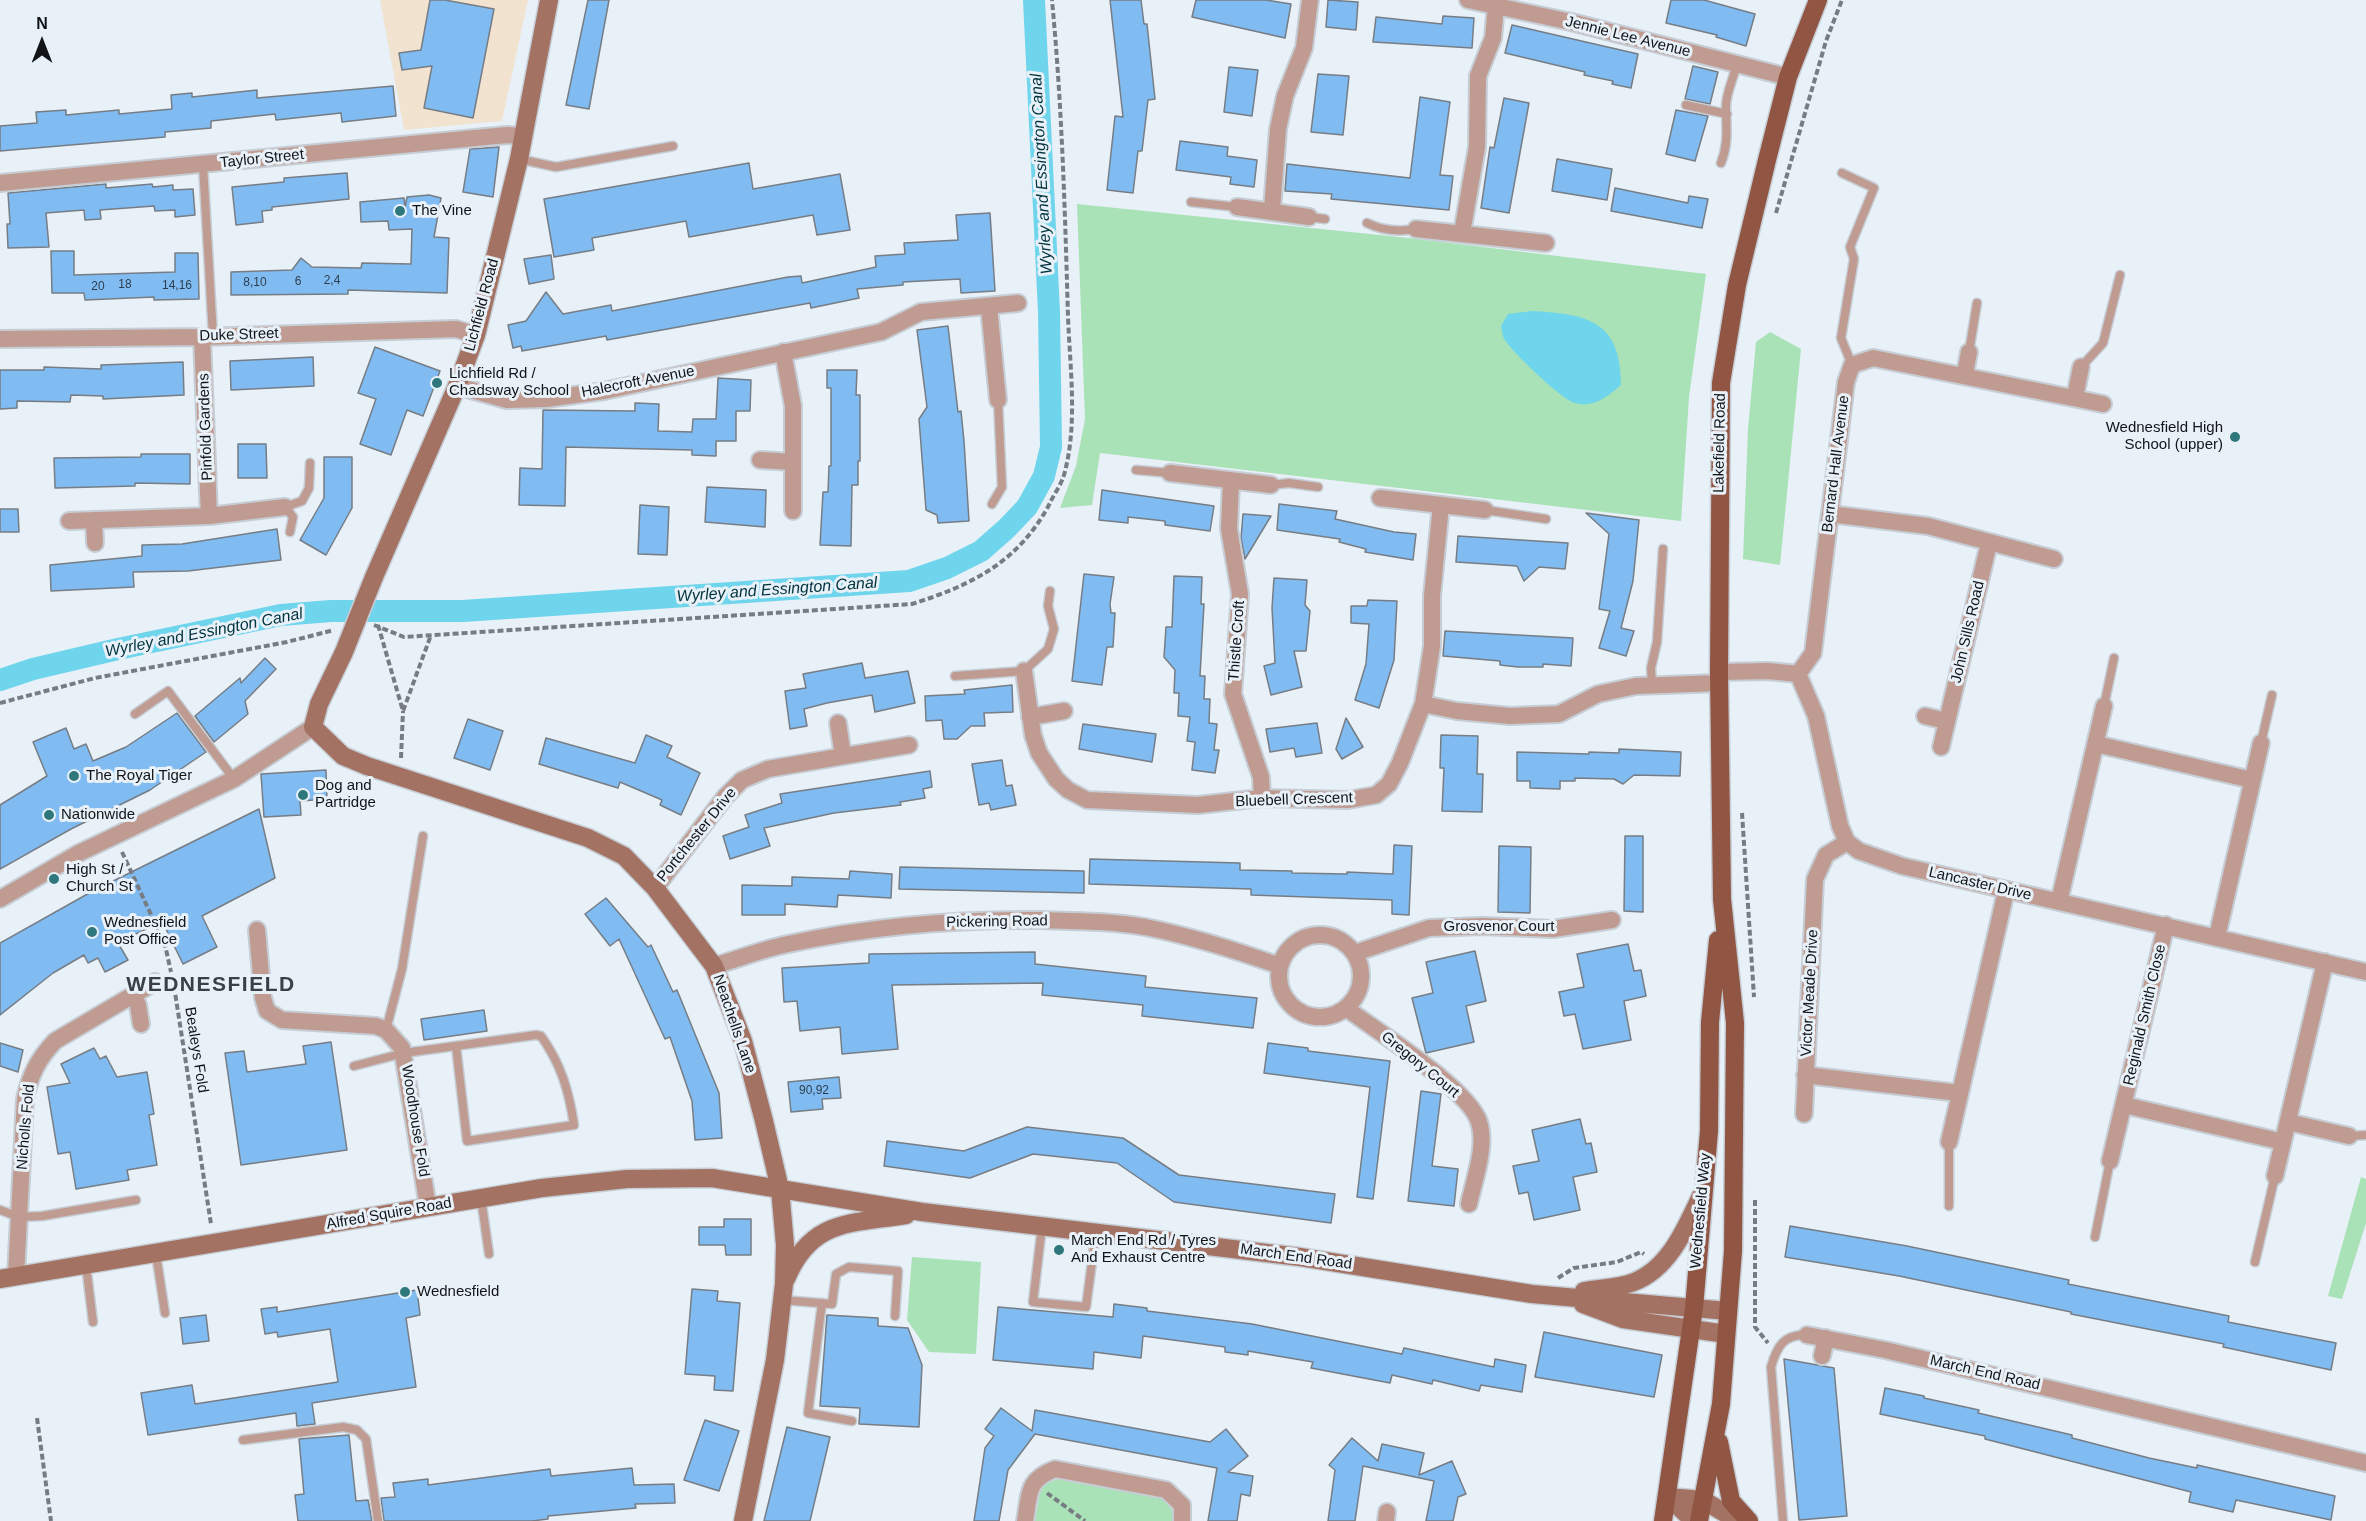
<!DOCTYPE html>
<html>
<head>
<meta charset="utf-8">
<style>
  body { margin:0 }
  #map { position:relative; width:2366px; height:1521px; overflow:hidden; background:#e8f0f8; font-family:Arial,sans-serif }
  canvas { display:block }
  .north { position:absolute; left:12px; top:12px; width:60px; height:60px; -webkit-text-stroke:4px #e8f0f8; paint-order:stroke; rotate:0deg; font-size:16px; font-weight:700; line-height:24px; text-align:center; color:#121518 }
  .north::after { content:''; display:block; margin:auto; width:21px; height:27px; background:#121518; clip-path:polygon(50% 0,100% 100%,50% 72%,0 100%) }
</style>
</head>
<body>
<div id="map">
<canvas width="2366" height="1521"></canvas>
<div class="north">N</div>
</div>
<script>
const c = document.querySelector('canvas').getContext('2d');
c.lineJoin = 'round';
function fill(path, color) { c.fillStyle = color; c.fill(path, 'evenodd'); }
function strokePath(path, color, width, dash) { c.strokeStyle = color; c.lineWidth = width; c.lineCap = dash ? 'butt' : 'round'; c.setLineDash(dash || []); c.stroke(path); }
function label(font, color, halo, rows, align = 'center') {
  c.font = font + ' Arial,sans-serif'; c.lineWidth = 6; c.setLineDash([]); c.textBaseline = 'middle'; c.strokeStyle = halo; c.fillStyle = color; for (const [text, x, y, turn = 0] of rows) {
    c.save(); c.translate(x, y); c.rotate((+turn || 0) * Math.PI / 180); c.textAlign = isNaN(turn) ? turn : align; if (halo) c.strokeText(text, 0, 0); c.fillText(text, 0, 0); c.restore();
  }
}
fill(new Path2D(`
  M380,0h148l-26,121 -98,9z`), '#f1e3d0');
fill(new Path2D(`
  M1077,204l332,34 297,36 -17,123 -8,124 -581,-68 -8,52 -32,3 16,-42 9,-47z
  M1770,332l31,17 -21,216 -37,-6 5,-130 8,-87z
  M2361,1177l5,2v44l-24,76 -14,-3z
  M912,1257l69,5 -5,92 -47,-2 -22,-32z
  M1057,1479l109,19 8,15 -2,8h-137l6,-35z`), '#aae2b7');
fill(new Path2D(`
  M1532,311c56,3 89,10 89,74 -14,12 -27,23 -46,18 -13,-3 -64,-52 -70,-63 -3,-4 -3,-10 -4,-14l7,-12z`), '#6fd5ec');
strokePath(new Path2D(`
  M0,680l33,-11 85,-20 163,-34 50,-4h132l446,-30 38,-13 34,-17 25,-22 21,-22 17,-31 7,-29 -2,-135 -15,-312`), '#6fd5ec', 22);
const building = new Path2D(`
  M430,0h15l49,9 -21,109 -49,-10 8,-42 -30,4 -3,-17 22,-3z
  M588,0h21l-20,109 -23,-4z
  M1110,0h31l3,24h3l8,75 -7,1 -6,51h-4l-5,42 -26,-3 8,-74 8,1z
  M1196,0h70l25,4 -6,34 -93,-21z
  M1328,0l30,2 -2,28 -30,-3z
  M1671,0h33l51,14 -9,32 -30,-9 1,-2 -51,-12z
  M1443,16l31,2 -2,30 -99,-6 3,-25 66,7z
  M1512,25l126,29 -7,34 -19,-4 1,-3 -29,-6 1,-3 -80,-19z
  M1693,66l25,6 -8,32 -25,-5z
  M1229,67l29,3 -6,46 -28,-4z
  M1318,74l31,2 -6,59 -32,-3z
  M393,86l3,30 -54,6 -1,-9 -65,7 -1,-6 -64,7v7l-46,4v5l-165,14v-25l37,-3 -1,-11 30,-2v5l53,-5v4l53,-5 -1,-14 21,-2v4l65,-7v8z
  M1420,97l30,5 -10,73 13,1 -4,34 -118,-11 1,-5 -47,-3 2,-27 123,14z
  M1504,98l25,5 -20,110 -28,-5 9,-61 4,1z
  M1676,110l32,6 -13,45 -29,-7z
  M1180,141l48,6 -1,9 30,4 -3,27 -24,-3 1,-7 -55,-7z
  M499,147l-6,50 -30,-5 7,-43z
  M1557,159l55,10 -5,31 -55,-9z
  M749,163l4,26 87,-15 10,56 -33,5 -4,-20 -124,22 -3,-16 -94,17 2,12 -40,7 -10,-58z
  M347,173l2,26 -77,8v3l-10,1 1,11 -27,3 -4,-38 52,-5v-4z
  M106,184v4l46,-4 1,3 20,-2v5l20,-1 2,26 -20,2v-7l-20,1 -1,-5 -54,4 1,9 -16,1 -1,-10 -38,3 3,34 -41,1 -1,-24h3l-2,-31z
  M1615,188l73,15 1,-7 19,3 -6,29 -91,-17z
  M429,195l12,3 -7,39 15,1 -2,55 -99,-3v4l-117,1v-23l61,-2 9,-12 11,9 49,1 1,-5 49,1 1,-35 -23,1 -1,-9 -27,1 -1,-20 44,-4 1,9 2,-10z
  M990,213l5,78 -34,2 -1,-14 -57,3v3l-46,4 2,9 -48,10 -1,-5 -203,37 -1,-4 -84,15 -1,-5 -8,2 -5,-23 18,-4 20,-29 17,22 48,-9 1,6 176,-34 13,-1 1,7 74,-16 -1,-11 30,-2 -1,-11 54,-3 -2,-25z
  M51,251h23v24l101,-3v-19h23l1,46 -45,1v-3l-69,3 -1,-7h-32z
  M551,255l3,24 -25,5 -5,-25z
  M948,326l10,86 3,-1 3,30 5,80 -31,2 -1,-8 -11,-5 -7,-91 8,-12 -10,-77z
  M375,347l65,24 -17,45 -16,-6 -16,45 -31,-11 16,-45 -18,-6z
  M313,357l1,29 -83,4 -1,-29z
  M183,362l1,33 -81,4v-3l-32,-1 -1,7 -53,-1v7l-17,1v-39h44v-3l57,2v-4z
  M827,370h30l-1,25h4v66h-2v24h-6l-1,61 -31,-1 3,-53h5l1,-26h2v-78h-4z
  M718,378l33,2 -1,31h-14v30h-20v15l-24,-1v-5l-126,-3 -1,59 -46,-1 1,-37 22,1 1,-59 92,1v-8l24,1 -1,27 34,1 1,-13h23z
  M238,444h28l1,34h-29z
  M141,454h49v30l-55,-1v3l-80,2 -1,-30 87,-1z
  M324,457h28v51l-26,47 -26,-15 24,-42z
  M707,487l59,3 -1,37 -60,-5z
  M1102,490l112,16 -4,25 -45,-6v-4l-37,-4v6l-29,-3z
  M1279,504l58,7 -2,8 59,13 22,2 -3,26 -48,-8 1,-3 -27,-7 1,-3 -63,-9z
  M640,505l29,2 -2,48 -29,-1z
  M0,509h18l1,23h-19z
  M1586,513l53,7 -6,61 -12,47 13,3 -8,25 -27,-8 11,-37 -11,-2 10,-75z
  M1243,514l28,2 -26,43 -4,-21z
  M277,529l4,31 -93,11 -55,1 1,15 -83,4 -1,-26 92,-9v-11l40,-1z
  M1458,536l110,7 -3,26 -26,-2 -15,14 -7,-15 -61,-4z
  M1084,574l30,3 -4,27 1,9h4l-2,34h-6l-5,38 -30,-4z
  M1174,576l28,1 -1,27h3l-4,72h5l-1,23h6l-1,24 8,1 -3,26h5l-4,23 -23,-3 3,-28 -8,-1 3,-24 -12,-1 1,-23h-5l1,-23 -11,-13 2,-30h6z
  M1274,578l33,2 -2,25 5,6 -4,40h-12l8,36 -31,8 -7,-29 11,-3 -3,-55z
  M1368,600l29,1 -3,59 -15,48 -24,-8 11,-36 3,-40 -18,-1v-17h16z
  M1445,631l128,7 -2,28 -28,-2v3h-25l-18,-2v-4l-57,-5z
  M265,658l11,11 -31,32 3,13 -34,28 -19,-26 45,-38 1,5z
  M862,663l3,15 43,-7 7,32 -40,9 -3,-17 -45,8 -23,6 3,17 -17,3 -5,-38 21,-3 -3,-14z
  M1012,685l1,27 -29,1 1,13h-14l-14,13h-13l-2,-19 -16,1 -1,-25 40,-2 -1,-4z
  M177,713l29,39 -56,38 -79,39 -71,40v-64l47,-29 -14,-34 33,-14 8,21 12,-5 7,17 33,-14z
  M1346,718l17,29 -21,12 -6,-10z
  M468,719l35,12 -13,39 -36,-12z
  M1317,723l5,30 -26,4 -2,-9 -24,4 -4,-23z
  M1083,724l73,10 -4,28 -73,-13z
  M646,735l26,11 -5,11 33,16 -19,42 -21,-10 2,-5 -42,-18 -2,6 -79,-24 7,-26 89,25z
  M1441,735l37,1 -1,38h6l-1,38 -40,-1 2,-43h-4z
  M1619,749l62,3 -1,24 -46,-1 -11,9 -9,-5 -39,-1v3h-15v8l-30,-1v-7h-13v-29l72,2v-2l30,1z
  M1002,760l4,26 6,-1 4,20 -25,5 -2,-7 -10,2 -7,-41z
  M326,770l1,29 -27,2 1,14 -37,2 -3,-43z
  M930,771l2,16 -9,2 2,9 -25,4 1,3 -67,8 -70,15 6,18 -40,13 -7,-23 26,-9 -4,-12 37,-12 -2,-9z
  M259,809l16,69 -73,38 15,31 -34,17 -21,-43 -44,22 10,17 -23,12 -7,-14 -10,5 -4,-8 -31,18 -53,42v-72l91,-51z
  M1625,836h18v76l-19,-1z
  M1394,845l18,1 -3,69 -17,-1v-14l-141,-5v-6l-162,-5 1,-25 150,4v7l52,1v2l55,1v-2l46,2z
  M1499,846l32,1 -1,66 -32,-1z
  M900,867l184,4v22l-185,-4z
  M850,871l42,3 -1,24 -53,-3 -1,12 -52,-3v11h-43v-30l50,1v-9l57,2z
  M606,898l42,49 3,-2 22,47 4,-2 42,103 3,45 -27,2 -3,-39 -22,-64 -5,2 -46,-100 -9,7 -25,-32z
  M1628,944l6,27 7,-1 5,26 -22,5 7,39 -48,9 -8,-35 -11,2 -5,-24 25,-5 -7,-33z
  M1475,951l11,50 -20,5 8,36 -48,11 -14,-55 21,-5 -7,-31z
  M1035,952v12l111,12 -1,11 112,11 -4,30 -111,-12 1,-11 -101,-10 1,-12 -151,2 6,64 -56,5 -2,-27 -40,4 -3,-30 -13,1 -2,-34 87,-5v-9z
  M484,1010l3,21 -63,9 -3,-21z
  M331,1042l16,108 -106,15 -16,-112 19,-2 3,21 59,-8 -3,-18z
  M0,1043l23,7 -5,22 -18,-6z
  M1268,1043l40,5v3l82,10 -17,138 -16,-2 13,-110 -106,-14z
  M94,1048l6,11 6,-3 11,21 30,-5 7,42 -5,1 8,50 -30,5 2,10 -53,9 -6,-37 -12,2 -11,-67 23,-4 -9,-19z
  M839,1077l2,21 -19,1 1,10 -32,3 -3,-30z
  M1421,1091l20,3 -9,72 26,3 -4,37 -46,-5z
  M1580,1119l6,25 5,-1 6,29 -24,5 7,33 -46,10 -6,-28 -9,2 -6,-28 26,-5 -7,-31z
  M1027,1127l96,11 56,37 156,19 -4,29 -157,-21 -57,-39 -84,-9 -63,24 -86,-12 3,-25 77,10z
  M724,1219h27v36h-25l-1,-10h-26v-18h25z
  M1790,1226l117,20 162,34 -1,4 161,32 -1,6 108,21 -5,27 -108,-23 1,-3 -153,-30v-2l-172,-36 -114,-19z
  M692,1289l26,2 -1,10 23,2 -7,88 -19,-1 1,-14 -30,-2z
  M417,1290l3,25 -14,3 10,69 -104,16 3,21 -18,2 -1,-13 -148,22 -7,-42 51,-8 3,19 143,-22 -8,-53 -52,8 -1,-5 -12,2 -4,-25 16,-2v5z
  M1114,1304l33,4v3l105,13 150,30 2,-6 90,19 1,-8 31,6 -4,27 -41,-7 -2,6 -46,-11 -1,4 -40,-9 -2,8 -79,-15 2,-6 -65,-11v4l-23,-3v-5l-82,-11 -2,22 -47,-6 -1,17 -100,-9 5,-53 115,10z
  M206,1315l3,26 -26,3 -3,-26z
  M827,1315l51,3v8l30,2 14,37 -3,62 -60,-3 1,-16 -40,-2z
  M1544,1332l118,23 -8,42 -119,-20z
  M1784,1359l50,9 13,148 -48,4z
  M1885,1388l39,8v2l55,12 -1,3 94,22v3l77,20 48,10v-3l138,31 -4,24 -95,-20 -3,12 -44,-10 2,-10 -206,-53v-3l-105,-22z
  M1001,1408l31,23 3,-21 175,32 16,-13 22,27 -20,16 25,4 -3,20 -9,-2 -4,27h-29l9,-53 -182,-34 -27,36 -9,51h-25l11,-73 9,-12 -9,-7z
  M705,1420l34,11 -20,60 -35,-11z
  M787,1427l43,10 -20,84h-46z
  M349,1435l7,66 12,-1 4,21h-74l-3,-26 9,-1 -5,-55z
  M1352,1438l26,23 4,-17 42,9 -5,22 33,-14 14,33 -8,3 -5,24h-27l8,-40 -71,-15 -8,55h-27l7,-51 -6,-5z
  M632,1468l2,17 40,-1 1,19 -40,1 1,4 -88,8v3l-16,2h-148l-3,-23 14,-1 -2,-14 35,-4v6l122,-16 1,7z`);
fill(building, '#80bbf2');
strokePath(building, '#767d84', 1.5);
const lane = new Path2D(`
  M1686,105l41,9
  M519,159l37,8 117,-21
  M1721,163c8,-20 5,-36 5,-57 0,-13 8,-29 11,-42
  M203,165l10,171
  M1842,173l32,15 -24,59 4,12 -13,79 11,27
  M1191,202l46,5
  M1309,217l16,2
  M1367,223c16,8 31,9 49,6
  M1969,352l8,-49
  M2081,367l22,-24 17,-68
  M1136,470l34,3
  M1271,485l18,-2 29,4
  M992,504l10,-17 -4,-87
  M1485,510l61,9
  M290,532l3,-15 -8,-10 17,-6 7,-13 1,-25
  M955,676l69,-5 24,-22 6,-20 -6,-23 2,-15
  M1652,685l-1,-17 6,-26 6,-93
  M2104,706l10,-48
  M135,714l33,-23 66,88
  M2261,743l11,-48
  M386,1030l16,-61 21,-133
  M354,1066l50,-13 132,-18 5,1c20,28 28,55 33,89l-107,16 -11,-95
  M2349,1136l17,-1
  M1949,1142v64
  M481,1198l8,56
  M0,1210l19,7 23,-1 94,-16
  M1042,1226l-9,76 53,5 10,-75
  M2095,1237l15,-76
  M156,1254l9,59
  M2255,1262l20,-86
  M86,1265l7,57
  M782,1300l50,4 4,-30 13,-7 49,4 -3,45
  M822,1303l-14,110 44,8
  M243,1440l100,-13 14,3 9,9 12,82
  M1783,1521l-12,-154c6,-21 13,-33 36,-32`);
const street = new Path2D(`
  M1468,0l103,22 217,55
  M0,183l507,-48 17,1
  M1237,207l72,10
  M1272,210l6,-81 7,-33 19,-48 6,-48
  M1416,229l130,14
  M1462,233l15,-86 1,-71 15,-38 3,-33
  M989,307l9,93
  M202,337l7,179
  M0,339l202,-2 254,-8 20,6
  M783,352l10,54v105
  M1965,374l4,-22
  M457,386l50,14 39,-1 58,-8 277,-59 40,-20 97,-9
  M2075,397l6,-30
  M760,460l32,2
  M1170,473l101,12
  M1231,481l-2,48 11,65 -7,100 28,83 1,21
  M1380,498l105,12
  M1830,514l98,12 126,33
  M94,520l1,23
  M69,521l140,-5 76,-9
  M1024,671l9,64 6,18 17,26 12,11 19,10 111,5 64,-7 86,2 28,-5 13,-11 11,-21 23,-59 9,-58v-50l9,-91
  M1719,672l49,-1 30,3 18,42 24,110 7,16 12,9 43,15 464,106
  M1798,674l15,-21 33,-271 6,-17 21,-7 230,46
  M1423,704l34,7 53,5 49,-2 39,-20 38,-8 83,-3
  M1925,716l21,5
  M1030,717l34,-6
  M838,723l5,33
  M2096,744l156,36
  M1941,747l48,-204
  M655,888l70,-91 17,-17 26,-11 141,-24
  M0,899l79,-46 155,-74 79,-52
  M2059,902l45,-196
  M257,930l6,68 4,13 15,9 94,6 10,4 16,18 26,159
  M1279 976a41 41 0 1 1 82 0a41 41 0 1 1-82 0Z
  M2217,937l44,-194
  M1355,953l74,-25 53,-2 71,3 59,-9
  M714,966c24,-7 49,-17 74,-22 83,-18 168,-25 252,-24 35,1 70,1 105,7 46,9 90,23 135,39
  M134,996l4,9 3,19
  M1346,1008c29,22 123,81 133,114 8,24 -5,58 -10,82
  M1805,1075l154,18
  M2124,1105l159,37
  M1804,1114l11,-235 11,-24 21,-13
  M2288,1122l61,14
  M1949,1142l57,-251
  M2110,1161l56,-236
  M2275,1176l50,-214
  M16,1276l9,-177c5,-24 13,-40 30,-58l100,-59
  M1807,1335l78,15 481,113
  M1822,1356l4,-18
  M1025,1521c5,-27 1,-41 30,-52l111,21 16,15v16
  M1386,1521l1,-9`);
const secondary = new Path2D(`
  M374,577l83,-191 19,-51 43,-176 30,-159
  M344,652l-25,52 -6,23 30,29 24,10 221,72 36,18 31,32 59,78 29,75 21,80 16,68 5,56 -1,39 -9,76 -32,161
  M0,1279l542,-91 85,-9 85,-1 210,34 378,45 232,37 196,17
  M786,1279c25,-60 64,-55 120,-64
  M1584,1291c16,-3 35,-3 50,-9 36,-14 52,-55 67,-86
  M1583,1304l40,15 103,15
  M1668,1497l35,3 35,21
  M1668,1497l26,24`);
const primary = new Path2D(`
  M1719,1442l12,59 18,20
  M1663,1521l31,-213 15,-177 1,-109 8,-82
  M1699,1521l22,-117 12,-153 2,-228 -13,-124 -3,-227 2,-289 16,-98 30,-125 21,-83 30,-77`);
strokePath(lane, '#c6cdd4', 11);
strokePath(street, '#c6cdd4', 20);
strokePath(secondary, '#c6cdd4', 21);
strokePath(primary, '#c6cdd4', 21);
strokePath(new Path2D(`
  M1776,213l50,-172 16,-41
  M374,625l30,12 508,-33c60,-19 107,-42 138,-101 4,-9 11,-18 14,-28 14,-50 6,-106 4,-158 -3,-105 -6,-212 -16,-317
  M378,625l25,86 28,-76
  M0,703l95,-25 192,-36 47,-12
  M401,758l2,-47
  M1742,813l12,184
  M122,852l43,93 6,27
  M174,986l37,238
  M1755,1200v127l13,16
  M1558,1278l16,-10 43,-6 24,-10 3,2
  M37,1418l14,103
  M1047,1493l38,28`), '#767c81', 4, [6, 3]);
strokePath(lane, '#bf9b91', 8);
strokePath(street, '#bf9b91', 16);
strokePath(secondary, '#a47263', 18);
strokePath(primary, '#915543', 18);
const secondaryBridge = new Path2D(`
  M344,652l30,-75`);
strokePath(secondaryBridge, '#c6cdd4', 21, []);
strokePath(secondaryBridge, '#a47263', 18);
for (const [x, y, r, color] of [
  [400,211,6,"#2e777c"],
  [437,383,6,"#2e777c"],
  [2235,437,6,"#2e777c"],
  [74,776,6,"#2e777c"],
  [303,795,6,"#2e777c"],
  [49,815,6,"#2e777c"],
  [54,879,6,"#2e777c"],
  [92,932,6,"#2e777c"],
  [1059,1250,6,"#2e777c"],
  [405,1292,6,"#2e777c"]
]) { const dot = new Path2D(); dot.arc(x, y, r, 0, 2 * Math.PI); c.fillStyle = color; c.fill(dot); strokePath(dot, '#e8f0f8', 2); }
label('12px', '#2e3e4e', null, [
  ["2,4",332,281],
  ["6",298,282],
  ["8,10",255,283],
  ["18",125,285],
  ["14,16",177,286],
  ["20",98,287],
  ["90,92",814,1091]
]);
label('15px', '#121518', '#e8f0f8', [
  ["Jennie Lee Avenue",1628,37,14],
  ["Taylor Street",262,159,-6],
  ["Lichfield Road",482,305,-75],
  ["Duke Street",239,335,-2],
  ["Halecroft Avenue",638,382,-11],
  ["Pinfold Gardens",206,427,-92],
  ["Lakefield Road",1720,443,-89],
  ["Bernard Hall Avenue",1836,464,-83],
  ["John Sills Road",1968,632,-77],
  ["Thistle Croft",1237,641,-86],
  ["Bluebell Crescent",1294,800,-2],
  ["Portchester Drive",697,835,-51],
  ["Lancaster Drive",1980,884,13],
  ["Pickering Road",997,922,-1],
  ["Grosvenor Court",1499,927],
  ["Victor Meade Drive",1810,993,-87],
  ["Reginald Smith Close",2145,1015,-77],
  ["Neachells Lane",734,1024,71],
  ["Bealeys Fold",196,1050,81],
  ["Gregory Court",1420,1065,39],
  ["Woodhouse Fold",415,1121,81],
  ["Nicholls Fold",26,1127,-85],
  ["Wednesfield Way",1701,1211,-85],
  ["Alfred Squire Road",389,1214,-10],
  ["March End Road",1296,1257,8],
  ["March End Road",1985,1373,13]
]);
label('15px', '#121518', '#e8f0f8', [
  ["The Vine",412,211],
  ["Lichfield Rd /",449,374],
  ["Chadsway School",449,391],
  ["Wednesfield High",2223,428,"right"],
  ["School (upper)",2223,445,"right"],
  ["The Royal Tiger",86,776],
  ["Dog and",315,786],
  ["Partridge",315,803],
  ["Nationwide",61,815],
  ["High St /",66,870],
  ["Church St",66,887],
  ["Wednesfield",104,923],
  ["Post Office",104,940],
  ["March End Rd / Tyres",1071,1241],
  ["And Exhaust Centre",1071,1258],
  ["Wednesfield",417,1292]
], 'left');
label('italic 16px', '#00333d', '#e8f0f8', [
  ["Wyrley and Essington Canal",1042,174,-93],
  ["Wyrley and Essington Canal",777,590,-4],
  ["Wyrley and Essington Canal",204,633,-11]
]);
c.letterSpacing = '1.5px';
label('bold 21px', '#3a4046', '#e8f0f8', [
  ["WEDNESFIELD",211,985]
]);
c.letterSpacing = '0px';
</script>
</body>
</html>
